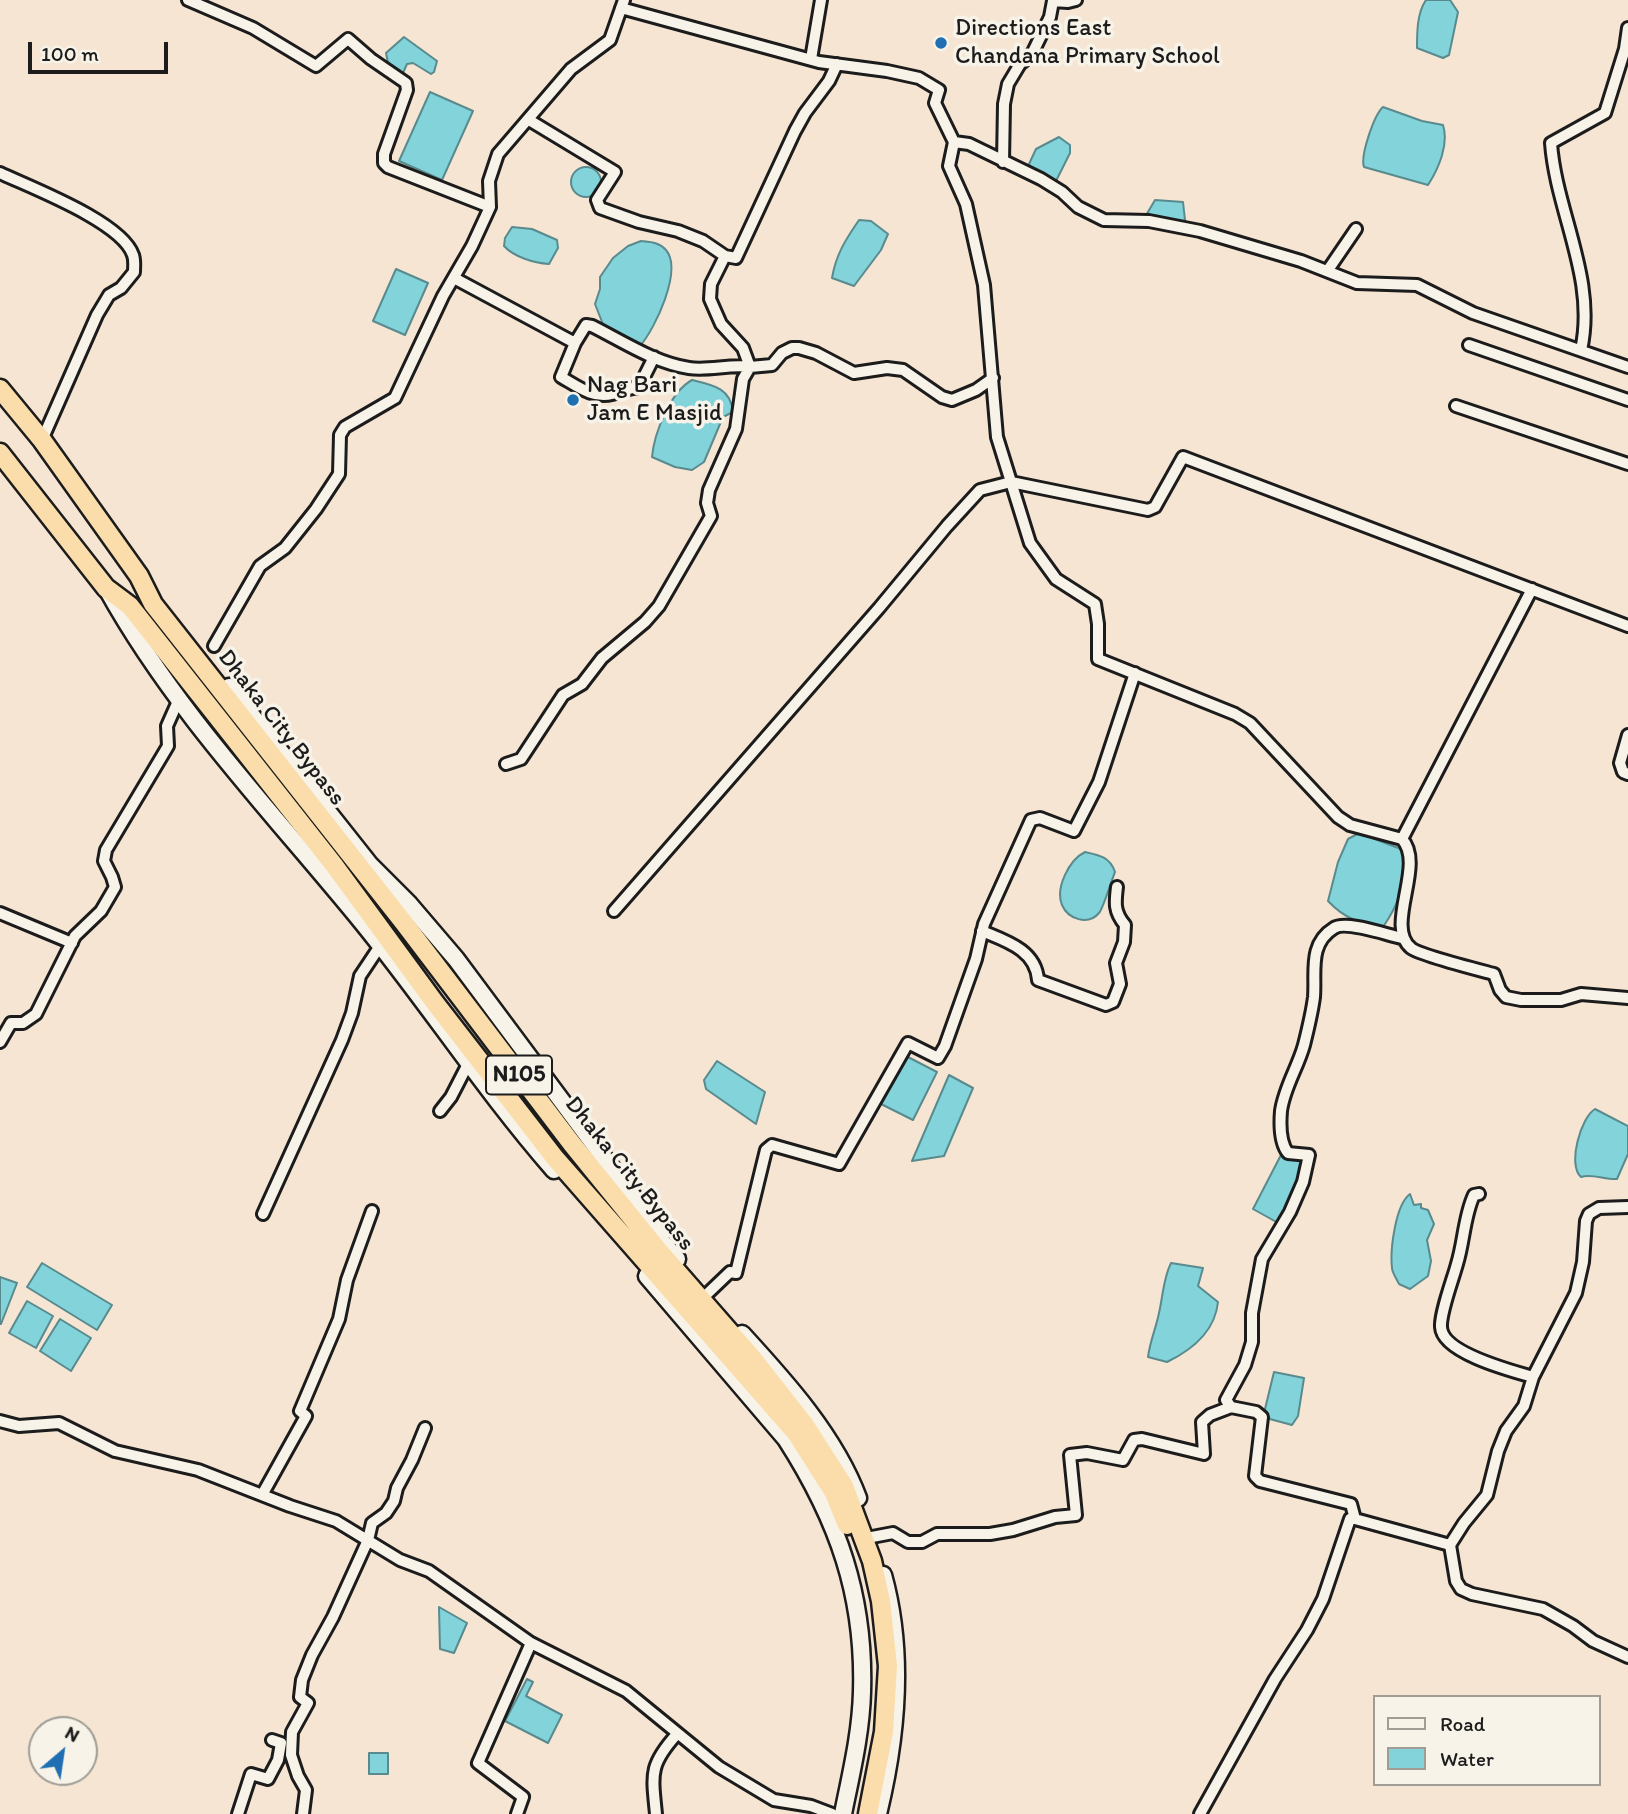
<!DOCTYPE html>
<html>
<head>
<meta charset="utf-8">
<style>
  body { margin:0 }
  #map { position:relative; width:1628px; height:1814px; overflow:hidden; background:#f5e5d2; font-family:Itim,sans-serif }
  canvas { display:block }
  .legend { position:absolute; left:1373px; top:1695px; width:228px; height:91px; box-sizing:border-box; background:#f7f3e8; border:2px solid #9f9d96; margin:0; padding:9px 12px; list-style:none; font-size:21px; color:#1c1c1c }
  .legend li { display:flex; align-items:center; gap:14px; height:35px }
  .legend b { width:35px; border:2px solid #9f9d96 }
  .north { position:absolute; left:28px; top:1716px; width:70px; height:70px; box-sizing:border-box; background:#f7f3e8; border:2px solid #9f9d96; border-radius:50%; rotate:29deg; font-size:19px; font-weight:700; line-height:28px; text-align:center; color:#1c1c1c }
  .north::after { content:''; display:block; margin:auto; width:24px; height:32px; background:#1f6fb2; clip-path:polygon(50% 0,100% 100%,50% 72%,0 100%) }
  .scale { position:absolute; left:28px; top:42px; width:140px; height:32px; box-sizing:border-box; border:4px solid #1c1c1c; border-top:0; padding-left:9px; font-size:21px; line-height:24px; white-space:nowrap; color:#1c1c1c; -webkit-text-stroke:5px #f7f3e8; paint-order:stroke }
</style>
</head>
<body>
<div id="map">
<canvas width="1628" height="1814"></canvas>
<ul class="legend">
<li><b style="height:9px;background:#f7f3e8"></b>Road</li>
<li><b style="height:19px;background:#82d3da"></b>Water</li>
</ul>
<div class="north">N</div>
<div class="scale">100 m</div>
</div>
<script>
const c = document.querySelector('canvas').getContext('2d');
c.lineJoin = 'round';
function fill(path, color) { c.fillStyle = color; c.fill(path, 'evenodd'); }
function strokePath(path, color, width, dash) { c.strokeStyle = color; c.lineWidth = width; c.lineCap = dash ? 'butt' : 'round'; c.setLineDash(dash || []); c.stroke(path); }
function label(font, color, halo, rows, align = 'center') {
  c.font = font + ' Itim,sans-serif'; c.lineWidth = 7; c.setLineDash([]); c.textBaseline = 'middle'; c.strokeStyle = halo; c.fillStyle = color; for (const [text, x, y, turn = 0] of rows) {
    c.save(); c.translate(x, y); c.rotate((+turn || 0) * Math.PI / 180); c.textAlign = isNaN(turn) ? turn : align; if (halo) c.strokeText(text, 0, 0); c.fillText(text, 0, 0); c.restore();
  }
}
const water = new Path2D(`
  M1426,0h24l8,12 -9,43 -6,3 -26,-10c0,-16 0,-35 9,-48z
  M404,37l33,24 -3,11 -3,2 -18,-11 -6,1 -4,9 -14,-5 -3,-15z
  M430,92l43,19 -31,69 -43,-19z
  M1383,107l39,14 21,4c6,19 -4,43 -15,60l-64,-18c-4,-11 10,-52 19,-60z
  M1059,137l11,8v8l-14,28 -25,-10 -2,-7 7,-15z
  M571 182a15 15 0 1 1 30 0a15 15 0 1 1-30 0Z
  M1155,200l28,2 2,18 -4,2 -36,-5z
  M859,220l12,1 17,13 -7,16 -27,36 -22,-8c4,-24 14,-39 27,-58z
  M512,227l20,2 25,11 1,8 -9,16c-15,-1 -35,-7 -45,-18l1,-8z
  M641,241c9,1 18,1 25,9 17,20 -11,79 -26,96l-36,-19 -9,-23 5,-15v-12l13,-19 15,-12z
  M396,269l32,14 -23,52 -32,-14z
  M692,380c21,5 39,8 41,32l-10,5 -19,45 -12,8 -17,-3 -23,-10c2,-23 18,-65 40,-77z
  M1359,833l42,16c9,27 -2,55 -18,78 -24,-4 -38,-8 -55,-26l10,-39 10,-23z
  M1085,852c14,3 25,5 30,20 -3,7 -12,37 -16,41 -11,13 -31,6 -37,-8 -7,-17 7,-45 23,-53z
  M906,1056l31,16 -24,48 -32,-16z
  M717,1061l48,31 -9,32 -50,-35 -2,-9z
  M949,1075l24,13 -29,68 -32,5z
  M1595,1109l33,17v28l-11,25c-11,1 -26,-6 -36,-2 -14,-12 0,-60 14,-68z
  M1282,1153l21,5 -2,22 -21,44 -27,-15z
  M1410,1194l4,11 7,-1v4l7,2 6,14 -7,16 4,21 -3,15 -18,13 -11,-5c-2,-5 -7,-11 -7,-16 -2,-17 3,-63 18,-74z
  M42,1263l70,42 -15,25 -70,-43z
  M1171,1263l32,5 -5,18 20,16c-3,29 -26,48 -51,60l-19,-5c2,-16 8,-29 11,-44 4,-17 4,-34 12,-50z
  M0,1277l17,6 -16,41h-1z
  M27,1301l26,15 -17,32 -27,-15z
  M60,1319l31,19 -20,33 -31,-20z
  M1274,1372l30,6 -6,38 -6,9 -26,-7 -2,-5z
  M439,1607l28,16 -13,30 -14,-4z
  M527,1679l6,3 -7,14 36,19 -14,28 -43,-22z
  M369,1753h19v21h-19z`);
fill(water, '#82d3da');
strokePath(water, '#598a8e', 2);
const minor = new Path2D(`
  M188,0l65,28 63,38 32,-27 23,20 35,24 1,7 -23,64v9l4,4 102,40
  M621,8l198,54 68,9 32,7 20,12 -4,13 19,39 -5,24 17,38 18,81 13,152 33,106 26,36 39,25 3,20v35l137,55 15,9 88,94 12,8 52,14c24,26 -18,87 9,109 8,7 68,22 83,26l6,16 6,7 15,3h40l20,-6 47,4
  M811,59l10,-59
  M529,120l86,52 -18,28 3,8 39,14 39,9 25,10 22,15 11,2 59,-127 10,-18 24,-32 8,-17
  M954,142l15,2 72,35 21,13 16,15 26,13 45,1 51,10 101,30 56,22 60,2 56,28 155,54
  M1003,162l1,-58 4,-20 12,-20 12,-10 18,-37 3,-16 15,1 8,-2
  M0,173c32,15 122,49 133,82 2,5 1,12 1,17l-13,16 -12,7 -12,20 -55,125
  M1328,270l28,-41
  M454,278l121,65 11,-18 6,1c30,15 63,37 97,42 20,3 41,-4 61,-1l-7,-19 -22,-24 -11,-25 1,-15 14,-28
  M575,343l-14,34c16,9 32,22 51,17 10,-3 17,-6 27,-7l15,-30
  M1469,345l159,55
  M1581,350c16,-71 -25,-138 -30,-207l54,-30 20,-64 3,-21
  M1456,406l172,58
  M214,646l46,-80 25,-18 31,-39 23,-35 1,-39 5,-8 50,-29 48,-102 29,-50 18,-39 -1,-26 9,-27 73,-85 39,-29 14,-40
  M1628,735l-8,28 3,9 5,2
  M506,764l15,-5 42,-64 19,-11 20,-26 43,-36 14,-16 52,-90 -4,-13 2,-13 27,-61 7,-50 7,-12 22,-2 10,-12 10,-5h7l17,5 38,20 33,-5 16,2 39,27 10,3 24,-10 17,-12
  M1402,839l130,-250
  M614,911l265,-303 68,-82 33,-36 31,-8 137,28 7,-3 28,-50 445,169
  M0,913l72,30
  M982,931c24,10 54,19 56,49l68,25 7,-3 7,-18 -4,-21 8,-21 1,-17c-11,-13 -10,-22 -8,-38
  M1402,938c-15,-3 -56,-18 -68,-10 -26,16 -18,44 -20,69 -2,16 -6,32 -10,48 -6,22 -20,43 -23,66 -1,12 -1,32 7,42l21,2 -6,27 -13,30 -28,47 -10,54v29l-7,23 -19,35 5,7 25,5 6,5 -7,59 5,5 91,23 4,15 95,26 14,-22 23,-28 11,-44 8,-20 18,-25 9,-29 43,-84 7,-31 3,-41 3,-7 10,-6 29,-1
  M0,1042l11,-19h12l13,-9 39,-78 26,-25 14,-24 -3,-10 -8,-16 2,-11 62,-104 -1,-20 12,-27
  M440,1111l11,-14 17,-33
  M1479,1194l-5,1c-10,21 -10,47 -17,69 -4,15 -17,49 -16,63 1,26 71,44 92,50
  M263,1214l79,-174 10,-27 8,-37 20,-30
  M707,1294l23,-22 6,1 30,-123 6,-5 67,19 69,-121 30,15 7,-12 31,-87 8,-35 47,-104 9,-2 34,13 25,-49 36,-109
  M0,1421l19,5 40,-3 56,28 83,19 92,36 46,15 64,39 29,11 102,72 95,48 93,76 55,33 37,6 21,8
  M262,1495l44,-79 -6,-5 39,-92 8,-39 25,-69
  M872,1537l21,-4 15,9h14l15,-8h53l23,-4 42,-13 21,-2 -6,-60 17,-2 36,7 11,-20 8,-1 62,15 -2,-32 8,-7 21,-8
  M1450,1545l6,36 5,8 11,5 71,15 30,17 20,15 35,16
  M238,1814l13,-40 17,5 10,-19 3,-17 -9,-3
  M303,1814l3,-24 -8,-14 -7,-21 1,-23 16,-29 -8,-6 2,-17 10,-25 21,-38 35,-77 4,-17 14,-10 8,-12 3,-13 15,-28 13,-32
  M517,1814l6,-17 -45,-34 53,-120
  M656,1814c-4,-40 -7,-49 21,-80
  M1200,1814l75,-135 32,-49 16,-31 27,-80h5`);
const secondary = new Path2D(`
  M107,589c68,123 167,225 255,333 66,81 123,169 192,248
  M229,687l141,178 39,39 47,55 178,239 29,45 14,16
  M647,1276l139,163c52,81 79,157 76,253 -1,41 -11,82 -19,122
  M742,1334c44,48 93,102 116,164
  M878,1814c19,-78 27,-160 5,-239`);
const trunk = new Path2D(`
  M0,389l42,51 97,136 14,28 251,319 168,221 86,106 96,110 51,65 39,61 28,75 9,40 7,65 -4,66 -16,82
  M0,453l106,135 24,18 204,259 101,138 120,155 241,275 38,60 13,32`);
strokePath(minor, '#1c1c1c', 16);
strokePath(secondary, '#1c1c1c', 21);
strokePath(trunk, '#1c1c1c', 23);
strokePath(minor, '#f7f3e8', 10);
strokePath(secondary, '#f7f3e8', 16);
strokePath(trunk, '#fbddab', 18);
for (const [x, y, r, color] of [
  [941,43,7,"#1f6fb2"],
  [573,400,7,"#1f6fb2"]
]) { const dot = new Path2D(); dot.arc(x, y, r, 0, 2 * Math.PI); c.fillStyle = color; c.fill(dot); strokePath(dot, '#f7f3e8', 2.5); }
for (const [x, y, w] of [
  [519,1075,66]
]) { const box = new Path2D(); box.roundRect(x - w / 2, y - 19.5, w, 39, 5); c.fillStyle = '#f7f3e8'; c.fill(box); strokePath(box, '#1c1c1c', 2); }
label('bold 23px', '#1c1c1c', null, [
  ["N105",519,1075]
]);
label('24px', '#1c1c1c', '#f7f3e8', [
  ["Directions East",955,29],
  ["Chandana Primary School",955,57],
  ["Nag Bari",587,386],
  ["Jam E Masjid",587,414]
], 'left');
label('24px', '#1c1c1c', '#f7f3e8', [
  ["Dhaka City Bypass",281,728,52],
  ["Dhaka City Bypass",629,1174,51]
]);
</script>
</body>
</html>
